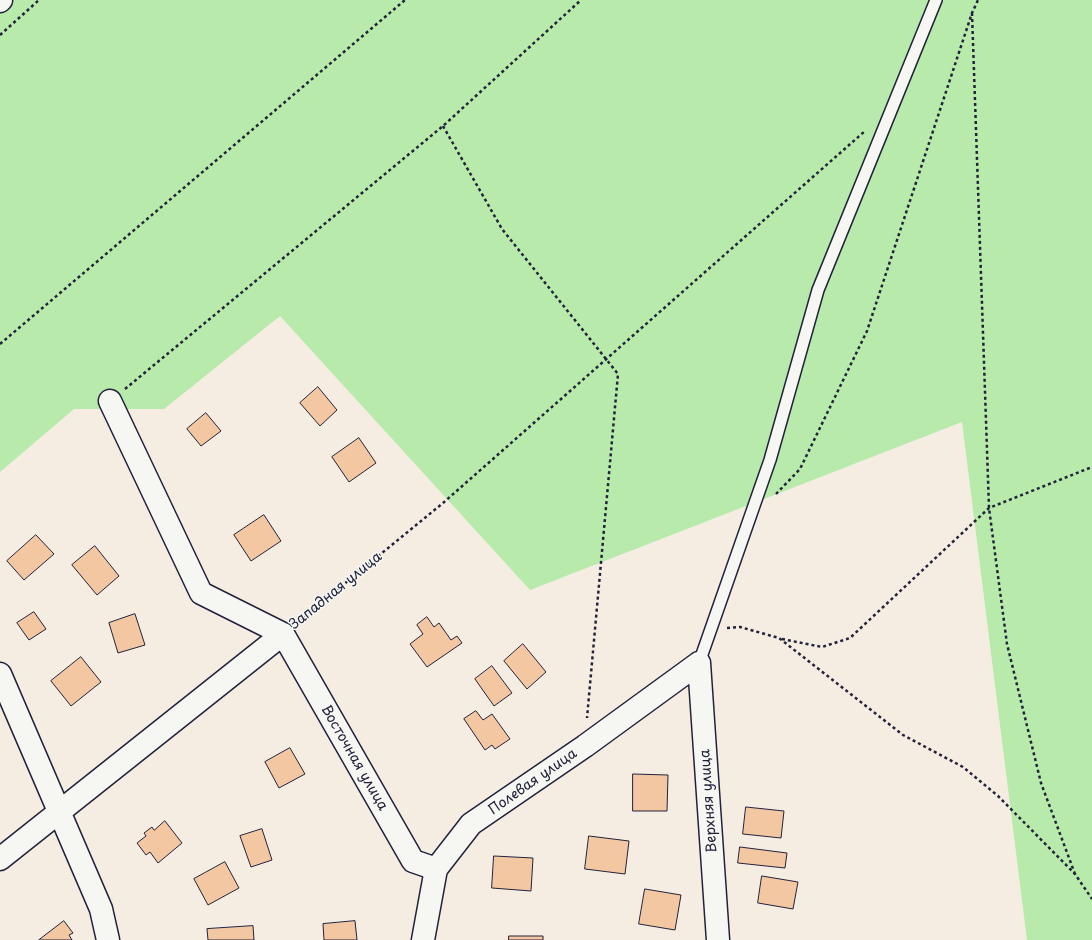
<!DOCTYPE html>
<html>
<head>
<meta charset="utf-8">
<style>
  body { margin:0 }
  canvas { display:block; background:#f5ede2 }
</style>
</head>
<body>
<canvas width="1092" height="940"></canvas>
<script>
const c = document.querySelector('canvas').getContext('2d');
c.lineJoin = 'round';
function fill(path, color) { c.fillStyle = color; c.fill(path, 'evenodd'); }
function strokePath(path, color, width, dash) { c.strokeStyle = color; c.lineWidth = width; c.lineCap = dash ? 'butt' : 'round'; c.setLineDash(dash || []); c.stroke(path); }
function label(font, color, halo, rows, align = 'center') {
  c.font = font + ' "Playpen Sans",sans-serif'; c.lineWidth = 3; c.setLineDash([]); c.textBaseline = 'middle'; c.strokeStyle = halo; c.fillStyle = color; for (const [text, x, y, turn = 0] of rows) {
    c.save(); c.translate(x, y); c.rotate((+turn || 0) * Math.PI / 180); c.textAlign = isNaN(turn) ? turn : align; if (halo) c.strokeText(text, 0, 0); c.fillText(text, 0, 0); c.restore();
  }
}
fill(new Path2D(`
  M0,0h1092v940h-65l-65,-518 -432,168 -250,-274 -116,93h-90l-74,63z`), '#b7eaab');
const building = new Path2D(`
  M318,387l19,23 -17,16 -20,-23z
  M206,413l15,18 -20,15 -14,-17z
  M359,438l17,25 -27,19 -17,-25z
  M264,515l17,26 -30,20 -17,-26z
  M36,535l18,19 -30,26 -17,-19z
  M95,546l24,30 -22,19 -25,-30z
  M34,612l12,17 -17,11 -12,-17z
  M135,614l10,31 -27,8 -9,-30z
  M427,617l7,10 5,-4 12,17 6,-4 5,7 -35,24 -17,-23 13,-10 -6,-9z
  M523,644l23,28 -19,17 -23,-28z
  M81,657l20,25 -30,24 -20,-25z
  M492,666l20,27 -18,13 -19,-27z
  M476,711l7,9 9,-6 18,25 -15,10 -3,-4 -7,5 -21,-31z
  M290,748l15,26 -26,14 -14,-26z
  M633,774l35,1 -1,36h-34z
  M746,807l38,4 -3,27 -38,-4z
  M165,821l17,22 -24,20 -8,-11 -4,3 -9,-12 9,-7 -2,-3 8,-6 2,3z
  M262,829l10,31 -21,7 -11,-31z
  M589,836l40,5 -4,33 -40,-5z
  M740,847l47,6 -2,15 -47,-5z
  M494,856l39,2 -2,33 -39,-3z
  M225,862l14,26 -31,17 -14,-26z
  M762,876l36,6 -5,27 -35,-6z
  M645,889l36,6 -6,35 -36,-6z
  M64,921l9,12 -4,2 3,5h-33z
  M355,921l2,19h-33l-1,-16z
  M253,926l1,14h-46l-1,-11z
  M509,936h34v4h-34z`);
fill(building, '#f3c7a2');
strokePath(building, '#22223b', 1);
const service = new Path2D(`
  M699,663l71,-203 48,-170 118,-290`);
const minor = new Path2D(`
  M110,401l91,192 82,41
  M283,634l130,227 23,8
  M699,663l19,277
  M0,674l101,235 7,31
  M0,859l283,-225
  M423,940l13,-71 35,-45 114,-78 114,-83`);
const tertiary = new Path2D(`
  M0,1l1,-1`);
strokePath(service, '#22223b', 14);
strokePath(minor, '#22223b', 25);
strokePath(tertiary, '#22223b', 25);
strokePath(new Path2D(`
  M972,13l17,495 18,136 34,139 34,91
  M0,35l39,-35
  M443,126l59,103 116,145 -31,344
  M0,344l405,-344
  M125,389l318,-263 138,-126
  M776,494l24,-25 67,-138 105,-318 6,-13
  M299,621l144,-118 422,-372
  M727,628l13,-1 39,11 124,97 60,32 35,29 77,78 17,25
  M782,639l40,8 28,-9 139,-130 103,-41`), '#22223b', 2.5, [3, 3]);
strokePath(service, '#f6f6f2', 11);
strokePath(minor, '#f6f6f2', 22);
strokePath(tertiary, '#f6f6f2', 22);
label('14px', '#22223b', '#f6f6f2', [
  ["Западная улица",336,591,-39],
  ["Восточная улица",354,758,60],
  ["Полевая улица",533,782,-35],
  ["Верхняя улица",709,801,-94]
]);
</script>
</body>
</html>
